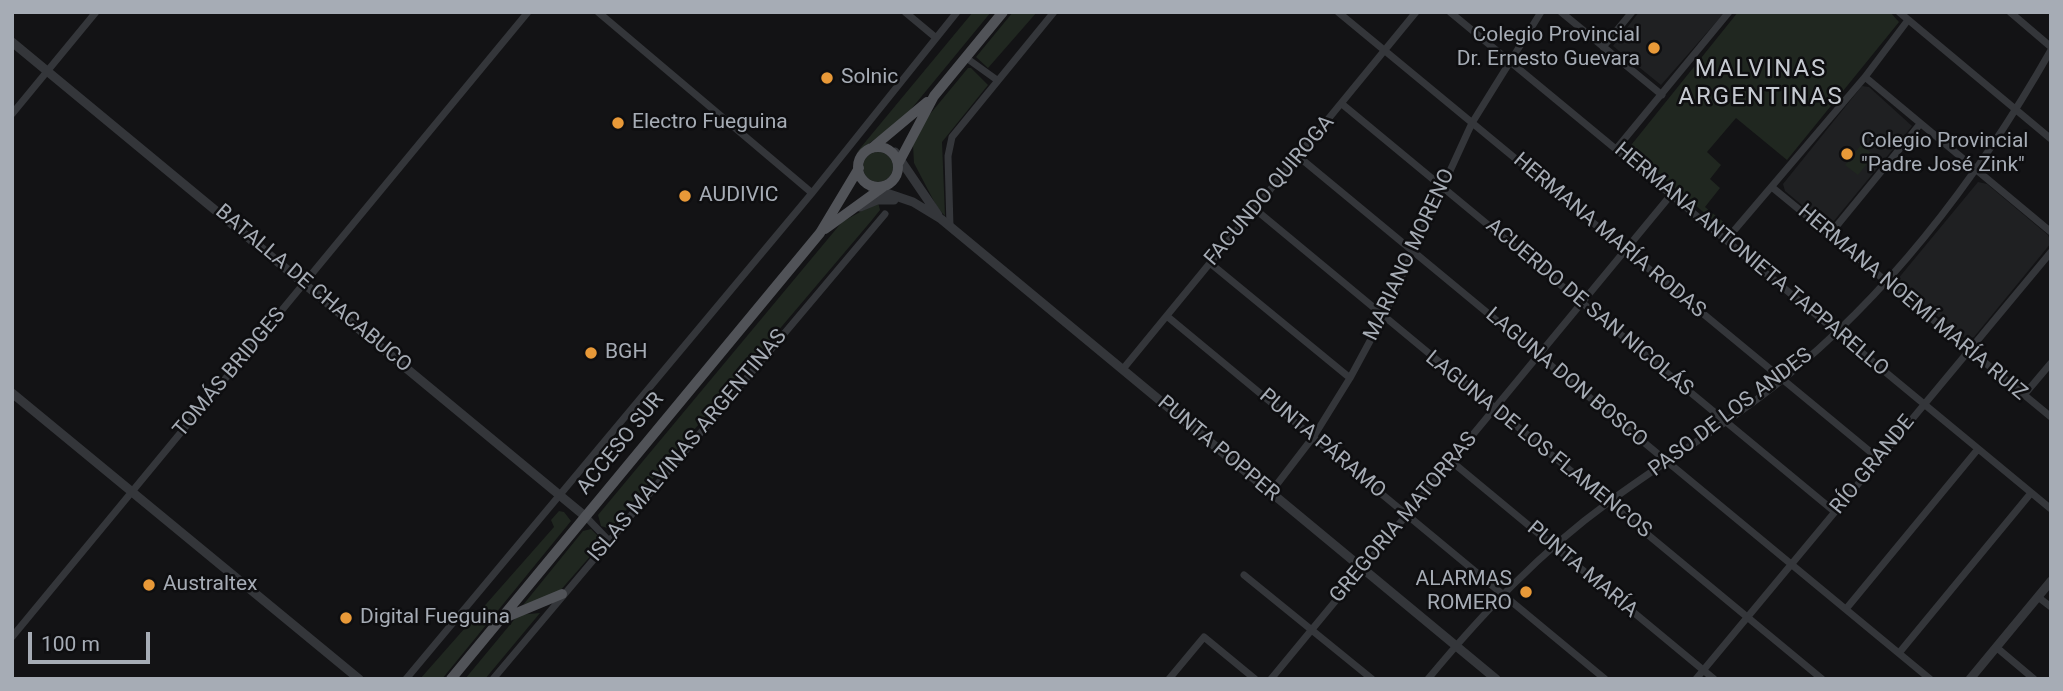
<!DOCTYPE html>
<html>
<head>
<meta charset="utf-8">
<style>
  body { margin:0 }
  #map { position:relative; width:2063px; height:691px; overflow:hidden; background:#131315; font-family:Roboto,sans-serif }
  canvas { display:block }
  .frame { position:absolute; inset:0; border:14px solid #a6acb5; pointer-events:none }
  .scale { position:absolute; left:28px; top:632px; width:122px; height:32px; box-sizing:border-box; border:4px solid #a6acb5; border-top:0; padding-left:9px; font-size:21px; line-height:24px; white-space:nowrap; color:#a6acb5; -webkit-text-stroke:5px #0e0e10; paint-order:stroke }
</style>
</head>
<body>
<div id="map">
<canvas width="2063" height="691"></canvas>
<div class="frame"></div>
<div class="scale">100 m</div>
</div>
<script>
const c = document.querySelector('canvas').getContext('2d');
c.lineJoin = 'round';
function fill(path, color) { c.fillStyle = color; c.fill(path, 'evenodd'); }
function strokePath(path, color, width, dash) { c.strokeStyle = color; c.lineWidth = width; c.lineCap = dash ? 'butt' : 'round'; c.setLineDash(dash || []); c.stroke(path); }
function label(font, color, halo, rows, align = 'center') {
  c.font = font + ' Roboto,sans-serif'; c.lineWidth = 5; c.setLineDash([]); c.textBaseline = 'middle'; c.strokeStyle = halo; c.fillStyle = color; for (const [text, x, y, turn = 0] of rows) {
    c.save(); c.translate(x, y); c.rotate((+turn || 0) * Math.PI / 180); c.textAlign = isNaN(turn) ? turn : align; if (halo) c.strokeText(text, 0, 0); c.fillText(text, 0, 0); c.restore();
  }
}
fill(new Path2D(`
  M1639,12h86l-64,73 -48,-39z
  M1862,86l7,1 43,39 -79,96 -8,2 -40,-33 -2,-7z
  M1978,182l9,2 61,51 3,8 -77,94 -7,3 -68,-55 -2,-5z`), '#1f2022');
fill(new Path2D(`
  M973,12h18l-88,107 -46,33z
  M1013,12h24l-49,56 -12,-11z
  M1738,12h152l9,10 -112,138 -51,-42 -29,34 14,13 -11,14 10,9 -15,19 26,21 -5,3 -98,-82z
  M968,68h3l17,17 -46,57 3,74 -8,-9 -23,-44 -1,-18 8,-20z
  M1861,145l13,10 -16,20 -13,-10z
  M863 167a15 15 0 1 1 30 0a15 15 0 1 1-30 0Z
  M878,202l2,8 -8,10 -262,309 -9,-3 -3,-11 244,-293z
  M559,511l5,1 7,9 -129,158h-22l134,-152 -3,-7z
  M591,529l9,9v7l-41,47 -36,13 60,-74z
  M540,613l-55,66h-20l53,-64z`), '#202720');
strokePath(new Path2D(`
  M598,12l214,181
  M905,12l30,25
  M1338,12l541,447
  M1450,12l601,497
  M1561,12l101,83
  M1899,12l152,127
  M2010,12l41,35
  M1603,47l29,-35
  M965,57l32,23
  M1865,77l186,155
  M1342,104l493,408
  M12,114l84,-102
  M1617,148l112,-136
  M1299,157l631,522
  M1773,188l278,229
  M1256,210l566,469
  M950,227l-2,-71 4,-19 102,-125
  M1830,234l90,-110
  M1726,240l139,-163 43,-57
  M1210,263l140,115
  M1168,317l437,362
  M1123,369l293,-357
  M2024,395l27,-32
  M1451,461l263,218
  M1271,492l43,-56 36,-58 33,-61 89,-194 69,-111
  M586,517l23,24
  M1244,575l128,104
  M2038,597l13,10
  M1846,609l132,-160
  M12,637l516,-625
  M1996,647l38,32
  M1899,653l132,-160
  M406,679l406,-486 145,-181
  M493,679l392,-465
  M1169,679l35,-42 51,42
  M1271,679l399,-483
  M1428,679c54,-65 112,-127 181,-177 56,-42 118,-77 173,-122 112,-90 198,-205 269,-330
  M1696,679l355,-427`), '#34363a', 7);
strokePath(new Path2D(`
  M12,42l574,475
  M895,152l43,63
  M872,188l41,14 28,17 555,460
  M860,207l17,-7h17
  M12,393l347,286
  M1970,679l81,-98`), '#34363a', 9);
strokePath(new Path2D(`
  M858 167a20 20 0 1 1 40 0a20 20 0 1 1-40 0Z
  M872,148l55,-46
  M899,162l35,-66 69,-84
  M825,229l58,-42
  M502,619l60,-25
  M451,679l369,-446 39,-65`), '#515358', 10);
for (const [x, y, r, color] of [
  [1654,48,7,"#e89938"],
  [827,78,7,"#e89938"],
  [618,123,7,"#e89938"],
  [1847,154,7,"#e89938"],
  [685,196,7,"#e89938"],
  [591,353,7,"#e89938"],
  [149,585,7,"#e89938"],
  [1526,592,7,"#e89938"],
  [346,618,7,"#e89938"]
]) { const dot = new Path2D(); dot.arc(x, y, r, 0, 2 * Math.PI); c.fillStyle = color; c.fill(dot); strokePath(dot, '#0e0e10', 2.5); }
label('21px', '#a6acb5', '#0e0e10', [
  ["Colegio Provincial",1640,36,"right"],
  ["Dr. Ernesto Guevara",1640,60,"right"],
  ["Solnic",841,78],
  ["Electro Fueguina",632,123],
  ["Colegio Provincial",1861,142],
  ["\"Padre José Zink\"",1861,166],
  ["AUDIVIC",699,196],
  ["BGH",605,353],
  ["ALARMAS",1512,580,"right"],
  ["ROMERO",1512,604,"right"],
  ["Australtex",163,585],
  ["Digital Fueguina",360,618]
], 'left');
label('21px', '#a6acb5', '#0e0e10', [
  ["FACUNDO QUIROGA",1270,191,-50],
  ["HERMANA MARÍA RODAS",1609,236,40],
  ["MARIANO MORENO",1410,255,-65],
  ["HERMANA ANTONIETA TAPPARELLO",1751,260,40],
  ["BATALLA DE CHACABUCO",313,289,40],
  ["HERMANA NOEMÍ MARÍA RUIZ",1912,303,40],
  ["ACUERDO DE SAN NICOLÁS",1589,308,40],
  ["TOMÁS BRIDGES",230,373,-50],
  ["LAGUNA DON BOSCO",1566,378,40],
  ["PASO DE LOS ANDES",1731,413,-37],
  ["ACCESO SUR",621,444,-51],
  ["PUNTA PÁRAMO",1322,444,40],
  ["LAGUNA DE LOS FLAMENCOS",1538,445,39],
  ["ISLAS MALVINAS ARGENTINAS",688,446,-50],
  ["PUNTA POPPER",1218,449,40],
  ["RÍO GRANDE",1873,465,-51],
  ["GREGORIA MATORRAS",1404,518,-50],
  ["PUNTA MARÍA",1582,570,40]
]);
c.letterSpacing = '2px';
label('24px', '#c6cad1', '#0e0e10', [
  ["MALVINAS",1761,70],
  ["ARGENTINAS",1761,98]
]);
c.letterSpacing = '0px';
</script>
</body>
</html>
